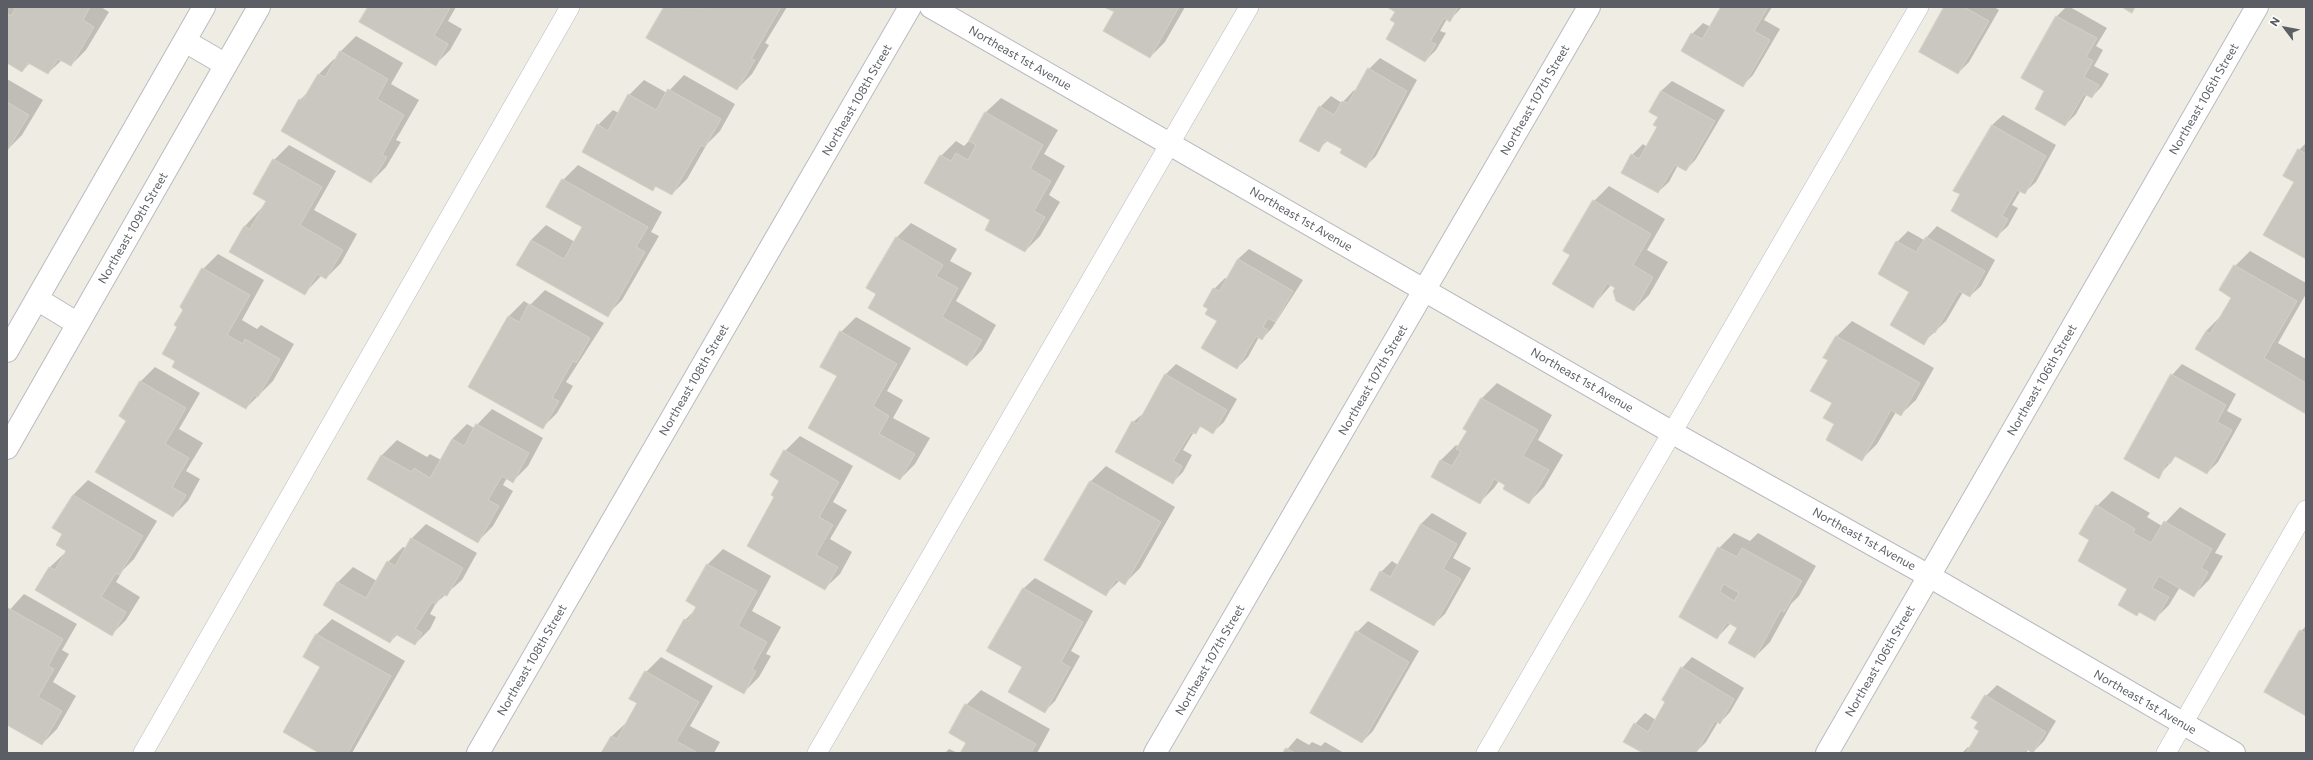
<!DOCTYPE html>
<html>
<head>
<meta charset="utf-8">
<style>
  body { margin:0 }
  #map { position:relative; width:2313px; height:760px; overflow:hidden; background:#efede3; font-family:Commissioner,sans-serif }
  canvas { display:block }
  .frame { position:absolute; inset:0; border:8px solid #5b5f65; pointer-events:none }
  .north { position:absolute; left:2265px; top:8px; width:40px; height:40px; -webkit-text-stroke:3px #fff; paint-order:stroke; rotate:302deg; font-size:11px; font-weight:700; line-height:16px; text-align:center; color:#5b5f65 }
  .north::after { content:''; display:block; margin:auto; width:14px; height:18px; background:#5b5f65; clip-path:polygon(50% 0,100% 100%,50% 72%,0 100%) }
</style>
</head>
<body>
<div id="map">
<canvas width="2313" height="760"></canvas>
<div class="frame"></div>
<div class="north">N</div>
</div>
<script>
const c = document.querySelector('canvas').getContext('2d');
c.lineJoin = 'round';
function fill(path, color) { c.fillStyle = color; c.fill(path, 'evenodd'); }
function strokePath(path, color, width, dash) { c.strokeStyle = color; c.lineWidth = width; c.lineCap = dash ? 'butt' : 'round'; c.setLineDash(dash || []); c.stroke(path); }
function label(font, color, halo, rows, align = 'center') {
  c.font = font + ' Commissioner,sans-serif'; c.lineWidth = 4; c.setLineDash([]); c.textBaseline = 'middle'; c.strokeStyle = halo; c.fillStyle = color; for (const [text, x, y, turn = 0] of rows) {
    c.save(); c.translate(x, y); c.rotate((+turn || 0) * Math.PI / 180); c.textAlign = isNaN(turn) ? turn : align; if (halo) c.strokeText(text, 0, 0); c.fillText(text, 0, 0); c.restore();
  }
}
fill(new Path2D(`
  M7,7h94l8,5 -23,38 -15,15 -9,-5 -14,13 -18,-10 -8,8 -15,-9z
  M369,7h87l-8,14 14,8 -12,21 -15,15 -75,-43z
  M666,7h121l-22,36 4,2 -17,29 -15,15 -89,-52z
  M1106,7h79l-20,35 -15,15 -35,-45z
  M1389,7h73l-12,13 -3,-1 -7,12 6,2 -10,17 -11,11 -28,-38 -1,-11z
  M1722,7h50l-8,13 16,9 -27,46 -11,11 -60,-36 10,-16 11,-11 8,4z
  M1945,7h49l5,3 -30,52 -11,11z
  M2066,7h4l37,21 -11,18 7,4 -9,16 15,8 -7,12 -10,11 -5,-3 -11,20 -11,11 -20,-34 -23,-14 35,-61z
  M356,36l47,27 -12,21 28,16 -23,40 5,2 -15,25 -15,15 -71,-82 10,-10 9,-16 15,-15 2,1 5,-9z
  M1380,58l37,22 -41,76 -11,11 -22,-18 -15,-9 -10,10 2,-43 11,-11 11,7 12,-13 2,2 13,-23z
  M684,75l51,29 -15,27 -13,13 -20,35 -15,15 -15,-8 -5,4 -54,-65 15,-15 6,3 10,-18 15,-15 23,13z
  M7,79l36,21 -21,35 -15,15z
  M1672,81l53,29 -29,49 -10,11 -8,-5 -9,17 -11,10 -26,-37 11,-11 4,3 11,-20 1,-10 -9,-5 11,-21z
  M1001,98l57,32 -14,24 21,12 -16,29 11,7 -20,34 -15,15 -33,-31 -51,-64 15,-15 8,5 6,-6 16,-28z
  M2003,115l53,30 -20,37 -11,10 -4,-2 -9,15 6,3 -10,18 -11,10 -35,-42 30,-69z
  M2306,143v115l-11,-77 4,-31z
  M289,145l47,26 -22,39 43,24 -16,29 -15,15 -4,-3 -18,19 -74,-43 15,-25 23,-25 -13,-8 19,-33z
  M578,165l84,47 -11,20 8,4 -37,64 -15,15 -89,-50 13,-25 15,-15 29,17 9,-15 -21,-47z
  M1609,186l56,33 -18,31 21,12 -19,33 -15,15 -18,-23 -5,-2 -19,22 -21,-52 23,-54z
  M911,223l46,26 -7,12 22,12 -16,28 40,24 -14,25 -15,15 -90,-72 19,-55z
  M1937,226l58,34 -14,26 -11,10 -7,-4 -17,29 -23,22 -26,-101 11,-11 16,9z
  M1249,249l54,31 -31,48 -10,11 -3,-2 -11,20 -11,11 -19,-47 -9,-12 5,-20 11,-11 2,1 11,-20z
  M2250,251l56,32v11l-28,49 28,16v54l-100,-82 15,-15 12,-19 2,-31z
  M218,254l46,26 -22,40 15,9 4,-4 33,19 -21,37 -27,27 -69,-47 2,-34 5,-18 19,-40z
  M545,290l59,33 -38,59 7,4 -16,27 -15,15 -73,-41 40,-71 15,-15 6,4z
  M856,317l55,31 -24,43 16,9 -10,18 37,20 -15,26 -15,15 -62,-104 3,-43z
  M1852,321l82,47 -18,32 -16,15 -4,-3 -19,32 -15,15 -26,-35 -7,-64 -4,-2 12,-22z
  M1176,364l61,35 -13,23 -11,10 -11,-6 -8,6 -11,18 9,5 -9,17 -11,11 -39,-61 12,-10 20,-37z
  M2182,364l54,30 -9,17 15,8 -24,43 -11,11 -31,-17 -18,21 14,-102z
  M155,367l45,26 -21,36 24,14 -17,28 14,8 -12,22 -15,15 -46,-96 13,-38z
  M1497,383l55,32 -14,25 25,15 -19,32 -15,15 -30,-21 -5,7 -15,15 -47,-27 9,-16 15,-15 3,2 9,-16 -3,-2 17,-31z
  M492,409l51,29 -15,28 -15,15 -6,-3 -4,7 10,6 -20,35 -15,15 -110,-62 14,-24 15,-15 30,17 3,-3 11,6 11,-21 15,-15 7,4z
  M800,436l53,30 -20,36 14,8 -17,29 22,13 -12,22 -16,15 -49,-92 6,-17 -10,-5 14,-24z
  M1106,466l69,41 -35,61 -15,15 -5,-3 -15,15 -60,-35 46,-79z
  M88,480l69,41 -23,38 -11,11 -7,12 24,15 -14,23 -15,15 -74,-45 13,-23 17,-16 -3,-18 -10,-5 19,-33z
  M2112,491l38,22 -3,4 15,9 18,-19 46,27 -11,19 8,3 -14,24 -15,15 -14,-8 -11,18 -15,15 -14,-9 -4,4 -8,-26 -37,-49 6,-34z
  M1432,513l35,20 -14,25 18,10 -26,46 -11,10 -53,-52 11,-11 6,4 23,-41z
  M426,524l51,29 -15,27 -26,23 -6,11 6,3 -6,12 -15,15 -17,-10 -8,8 -65,-38 13,-22 15,-15 24,14 11,-19 15,-15 3,1 5,-9z
  M1734,533l16,8 8,-8 58,33 -17,30 -8,8 -21,38 -15,15 -17,-30 -7,-4 -14,15 2,-90z
  M723,549l48,27 -19,35 29,16 -15,27 5,2 -12,21 -15,15 -59,-72 13,-13 -11,-6 21,-37z
  M1035,578l58,33 -22,40 9,5 -25,45 -11,11 -20,-45 -34,-19 34,-60z
  M24,594l53,30 -15,26 7,4 -16,28 23,14 -19,33 -15,15 -35,-20v-111z
  M332,619l73,42 -53,92h-31v-86l-17,-10 13,-23z
  M1368,621l51,30 -46,80 -11,11 -5,-110z
  M2306,626v89l-5,-84z
  M661,657l52,29 -23,40 30,16 -6,11h-112l10,-17 15,-14 11,-20 8,-30z
  M1692,657l52,31 -14,24 -10,11 -2,-1 -12,20 -11,11h-50l-10,-29 10,-11 11,7 26,-52z
  M1997,685l59,36 -12,20 -11,11 -5,-3 -2,4h-64l6,-6 2,1 11,-17 -1,-9 6,-26z
  M981,690l69,39 -13,24h-75l5,-10 -17,-10 16,-28z
  M1297,738l12,7 3,-3 9,4 4,-4 19,11h-60z
  M949,749l9,4h-13z`), '#0003');
const building = new Path2D(`
  M16,7h74l-7,13 11,7 -23,39 -13,-7 -10,15 -20,-11 -6,9 -15,-9v-50l4,3z
  M368,7l82,1 -16,28 14,8 -12,22 -77,-44z
  M664,7l17,1 100,-1 -30,52 4,1 -18,30 -91,-52z
  M1104,7h75l-29,51 -47,-27 11,-19z
  M1387,7h71l-8,15 -6,-4 -14,24 6,2 -11,18 -39,-23 9,-16 -5,-3 5,-8z
  M1721,7h47l-14,24 16,9 -27,47 -62,-36 10,-18 11,6z
  M1944,7h20l25,14 -31,53 -39,-22z
  M2122,7h13l-3,6z
  M2056,16l41,22 -11,19 7,4 -9,16 15,8 -7,13 -8,-4 -19,32 -30,-17 9,-18 -23,-13z
  M340,51l48,28 -11,20 27,16 -22,40 5,2 -16,26 -90,-52 18,-32 3,2 16,-27 7,3z
  M1368,68l39,23 -41,77 -26,-15 2,-4 -17,-9 -6,12 -20,-11 20,-35 15,9 8,-14 6,2z
  M668,89l53,30 -16,28 -4,-2 -29,50 -17,-9 -2,5 -71,-39 15,-28 11,7 20,-37 28,16z
  M1661,91l54,30 -29,50 -11,-6 -17,28 -37,-20 10,-19 8,5 18,-32 -4,-2 5,-8 -9,-5z
  M7,102l22,13 -22,36z
  M985,112l58,33 -13,24 21,12 -17,30 11,6 -20,35 -40,-22 5,-10 -66,-37 16,-28 11,6 5,-8 12,7 8,-15 -7,-4z
  M1992,125l54,31 -21,38 -8,-4 -15,26 6,3 -11,19 -46,-27 9,-17 -7,-3z
  M2298,149l8,5v105l-43,-24 31,-53 -11,-6z
  M273,159l49,28 -22,38 43,25 -17,29 -9,-5 -12,21 -76,-43 15,-26 6,3 16,-28 -13,-7z
  M562,179l86,48 -12,20 9,5 -37,65 -92,-52 15,-25 33,19 18,-32 -36,-20z
  M1593,200l58,34 -18,31 20,12 -19,34 -18,-10 -3,-10 2,-3 -8,-5 -14,25 -41,-24 18,-29 -7,-4z
  M896,237l47,28 -7,11 22,12 -16,29 40,23 -15,26 -99,-58 8,-14 -10,-6z
  M1926,237l59,34 -15,26 -11,-6 -24,42 -3,-2 -8,14 -34,-20 19,-33 -31,-18 18,-33 20,11z
  M1238,259l55,32 -18,31 -7,-4 -5,9 5,3 -6,10 -6,-4 -19,33 -36,-21 16,-27 -12,-7 3,-5 -5,-3 10,-18 6,3z
  M2234,265l63,36 -33,57 42,25v31l-111,-65 11,-18 4,3 21,-36 -12,-8z
  M202,268l48,27 -23,40 16,9 2,-5 35,20 -22,38 -4,-2 -8,14 -74,-42 3,-6 -13,-7 15,-27 -3,-2 9,-15 -3,-3z
  M529,304l61,34 -14,25 -3,-2 -21,37 7,3 -16,28 -75,-42 40,-71 11,6z
  M840,331l57,33 -24,42 16,10 -10,18 36,20 -15,26 -92,-52 29,-52 -17,-9z
  M1836,336l84,47 -19,33 -10,-6 -29,51 -36,-21 8,-16 -11,-6 9,-15 -22,-12 18,-31 -5,-2z
  M1165,374l62,36 -14,24 -13,-8 -4,8 -5,-2 -18,29 9,5 -9,18 -58,-32 17,-31 5,3z
  M2171,374l55,31 -9,17 15,8 -25,44 -32,-18 -5,8 -3,-2 -8,17 -35,-20z
  M140,381l46,27 -21,36 24,14 -17,29 14,8 -13,22 -78,-45 31,-51 -7,-5z
  M1481,398l57,32 -15,26 26,14 -20,34 -26,-15 2,-4 -11,-6 -14,25 -49,-27 9,-17 12,6 9,-15 -5,-2 11,-18 -4,-2z
  M476,424l53,29 -16,30 -11,-7 -14,24 11,6 -21,37 -111,-64 14,-24 31,17 2,-4 16,10 22,-39 12,7z
  M784,450l55,32 -20,35 14,8 -17,30 22,12 -13,23 -78,-44 27,-49 -3,-2 8,-14 -9,-6z
  M1090,481l71,41 -36,63 -9,-6 -10,17 -62,-36z
  M73,495l70,41 -24,39 -3,-2 -15,24 25,15 -14,24 -77,-46 14,-23 6,3 11,-19 -10,-6 6,-11 -10,-6z
  M2096,505l39,24 -2,4 18,10 13,-22 48,28 -11,19 7,4 -14,25 -35,-21 -7,12 17,9 -14,24 -16,-9 -2,4 -19,-11 9,-16 -49,-28 11,-21 -10,-6z
  M1421,524l36,20 -14,25 18,10 -27,47 -64,-36 10,-19 10,6z
  M411,538l52,30 -16,28 -5,-2 -6,10 -4,-2 -17,27 7,4 -7,12 -20,-11 -5,9 -67,-38 14,-23 29,16 21,-37 8,5z
  M1718,547l19,10 5,-9 60,33 -18,31 -3,-2 -26,48 -27,-15 9,-15 -10,-6 -10,17 -38,-22zM1724,584l15,9 -5,8 -14,-9z
  M707,564l50,27 -19,35 29,16 -15,27 4,2 -12,23 -78,-43 18,-32 4,2 8,-14 -10,-6z
  M1023,588l60,34 -22,40 9,5 -25,46 -37,-21 14,-25 -34,-19z
  M8,608l55,31 -15,27 6,3 -16,28 24,14 -20,34 -35,-20z
  M2300,630l6,4v82l-42,-24z
  M1356,631l53,31 -47,81 -52,-30z
  M316,634l75,42 -43,77h-29l-36,-21 37,-65 -17,-10z
  M1681,667l53,32 -14,25 -5,-3 -19,32h-53l-20,-11 11,-19 14,9 17,-30 -3,-2z
  M645,671l54,31 -23,39 22,12h-97l10,-17 6,3 20,-36 -8,-4z
  M1985,695l61,37 -13,21 -7,-4 -3,4h-57l13,-22 -5,-3 4,-6 -7,-4z
  M965,704l71,40 -5,9h-71l6,-10 -17,-10z
  M1286,748l9,5h-12z`);
fill(building, '#cac7c0');
strokePath(building, '#d4d0c1', 1);
const lane = new Path2D(`
  M143,753l427,-746
  M817,753l432,-746
  M1486,753l433,-746
  M2166,753l140,-243`);
const street = new Path2D(`
  M931,7l742,426 256,143 305,177
  M185,41l41,24
  M37,299l41,25
  M7,351l197,-344
  M7,448l252,-441
  M478,753l432,-746
  M1155,753l434,-746
  M1827,753l430,-746`);
strokePath(lane, '#b8bbc0', 20);
strokePath(street, '#b8bbc0', 24);
strokePath(lane, '#fff', 19);
strokePath(street, '#fff', 22);
label('12px', '#5b5f65', '#fff', [
  ["Northeast 1st Avenue",1020,58,30],
  ["Northeast 106th Street",2204,99,-60],
  ["Northeast 108th Street",857,100,-60],
  ["Northeast 107th Street",1535,100,-60],
  ["Northeast 1st Avenue",1301,219,30],
  ["Northeast 109th Street",133,228,-60],
  ["Northeast 108th Street",694,380,-60],
  ["Northeast 107th Street",1373,380,-60],
  ["Northeast 1st Avenue",1582,380,30],
  ["Northeast 106th Street",2042,380,-60],
  ["Northeast 1st Avenue",1864,539,29],
  ["Northeast 108th Street",532,660,-60],
  ["Northeast 107th Street",1210,660,-60],
  ["Northeast 106th Street",1880,661,-60],
  ["Northeast 1st Avenue",2145,702,30]
]);
</script>
</body>
</html>
